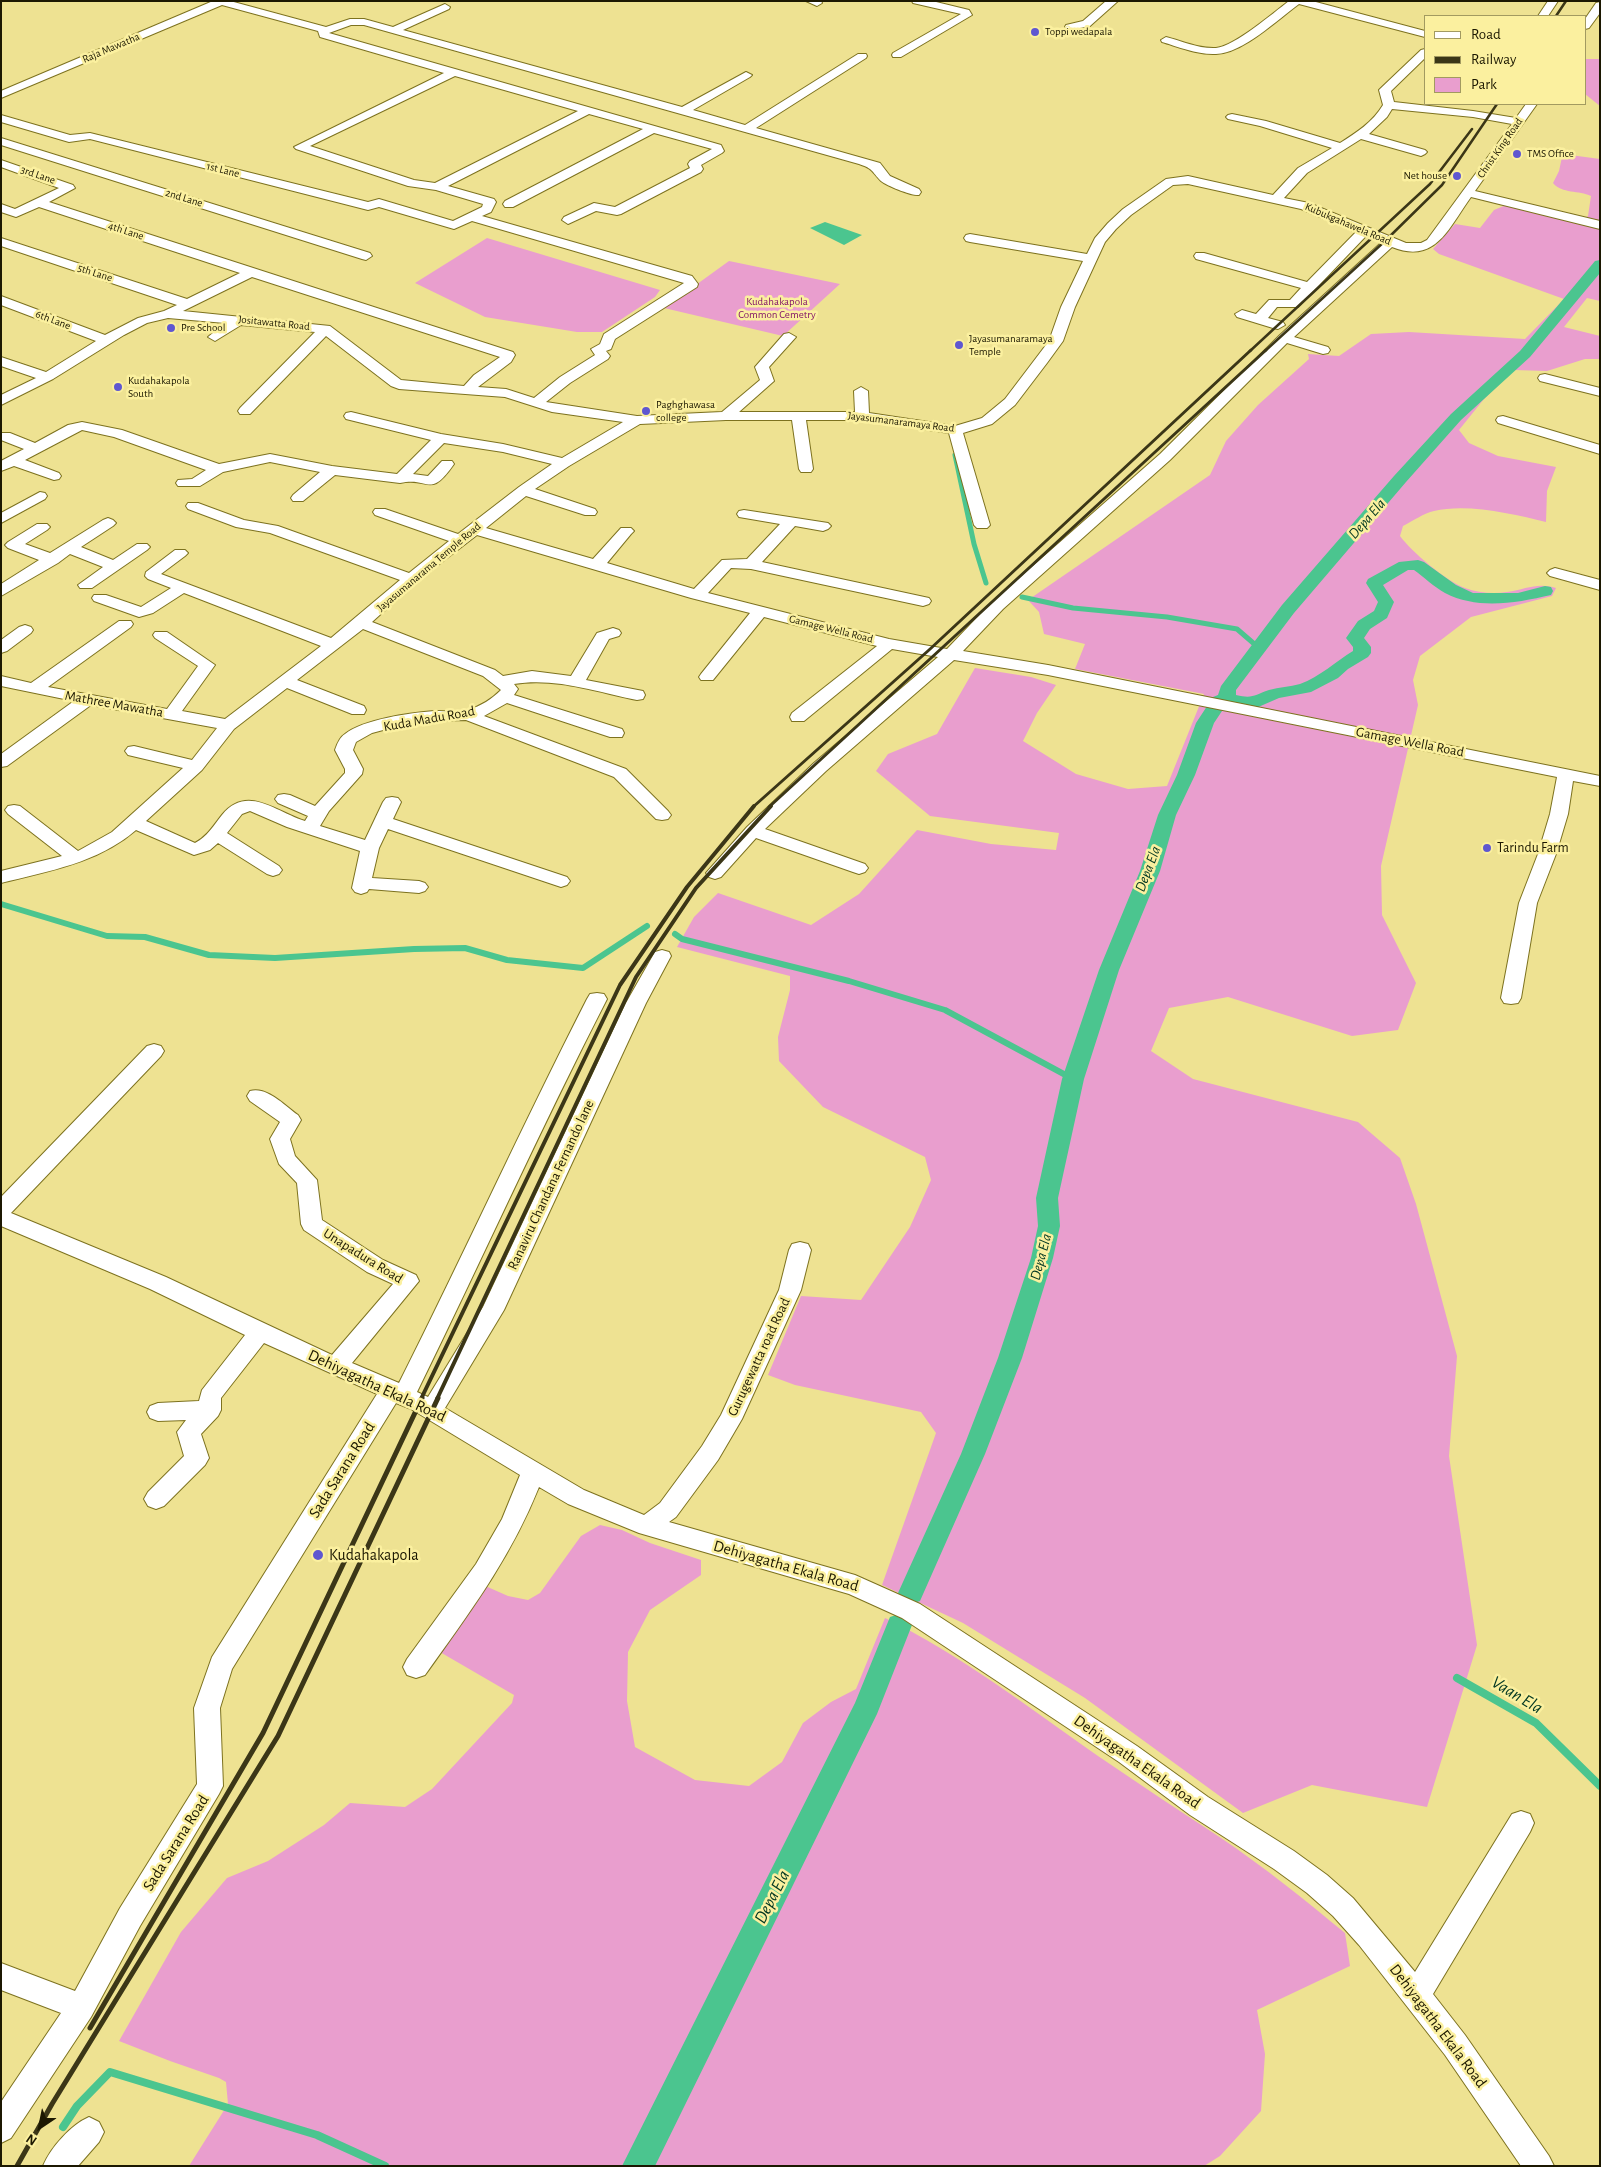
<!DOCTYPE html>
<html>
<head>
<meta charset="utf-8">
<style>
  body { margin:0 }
  #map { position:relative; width:1601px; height:2167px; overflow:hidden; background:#eee292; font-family:"Alegreya Sans",sans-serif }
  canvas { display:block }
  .frame { position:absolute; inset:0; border:2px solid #1c1801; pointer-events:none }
  .legend { position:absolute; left:1424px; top:15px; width:162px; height:90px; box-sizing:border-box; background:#fbf09f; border:1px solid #a29a60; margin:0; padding:6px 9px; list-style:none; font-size:15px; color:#1c1801 }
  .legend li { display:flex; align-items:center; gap:10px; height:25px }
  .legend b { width:25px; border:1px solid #a29a60 }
  .north { position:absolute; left:15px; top:2102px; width:50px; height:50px; -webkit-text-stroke:4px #fbf09f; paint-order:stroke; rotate:214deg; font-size:14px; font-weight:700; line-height:20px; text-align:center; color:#1c1801 }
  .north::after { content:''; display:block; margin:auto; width:18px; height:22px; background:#1c1801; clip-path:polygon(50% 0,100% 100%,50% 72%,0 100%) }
</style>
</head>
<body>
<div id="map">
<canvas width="1601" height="2167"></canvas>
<div class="frame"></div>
<ul class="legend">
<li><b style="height:6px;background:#fff"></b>Road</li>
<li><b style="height:6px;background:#3b3617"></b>Railway</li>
<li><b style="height:14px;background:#e99ece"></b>Park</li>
</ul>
<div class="north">N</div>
</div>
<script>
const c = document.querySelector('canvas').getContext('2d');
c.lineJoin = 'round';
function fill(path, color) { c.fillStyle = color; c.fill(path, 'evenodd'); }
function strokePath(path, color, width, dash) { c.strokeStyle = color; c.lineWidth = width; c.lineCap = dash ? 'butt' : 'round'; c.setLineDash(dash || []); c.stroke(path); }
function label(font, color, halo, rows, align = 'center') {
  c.font = font + ' "Alegreya Sans",sans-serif'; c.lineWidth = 5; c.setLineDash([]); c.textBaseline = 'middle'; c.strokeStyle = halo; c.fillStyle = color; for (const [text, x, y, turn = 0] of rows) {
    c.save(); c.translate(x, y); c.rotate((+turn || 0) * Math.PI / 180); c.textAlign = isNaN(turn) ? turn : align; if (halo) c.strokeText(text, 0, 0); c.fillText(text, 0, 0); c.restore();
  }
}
fill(new Path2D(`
  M1585,59h15v47l-15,-12z
  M1570,155l30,4v142l-13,-3 -23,29 36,9v23h-15l-38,12 -33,-1 -30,29 -25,31 10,13 29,13 58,11 -9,24 -1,31c-32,-8 -79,-19 -112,-11 -10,2 -21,10 -31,15l-3,10c12,16 46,45 65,52 13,5 29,6 42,4 19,-3 31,-10 49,-4l-4,8 -81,21 -51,39 -7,24 5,25 -37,161 1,49 34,68 -18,47 -46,6 -124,-39 -59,11 -18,43 42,28 165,43 42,36 16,46 41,152 -8,100 28,189 -50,162 -115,-22 -69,28 -158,-115 -122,-75 -81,-38 54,-152 -15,-21 -126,-27 -27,-10 33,-79 60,4 49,-73 21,-47 -6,-23 -102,-50 -44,-46 -1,-24 12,-47v-14l-113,-29 17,-30 24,-24 93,32 48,-31 58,-64 74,14 65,6 3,-17 -129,-17 -54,-45 12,-17 49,-20 38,-66 56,9 25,8 -19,28 -14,28 53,33 52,15 39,-3 37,-92 -129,-25 10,-25 -41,-10 -5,-22 -11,-12 182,-125 16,-34 32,-36 51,-46 -1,-5 31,2 32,-22 38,-2 116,7 39,-40 -125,-45 -6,-5 22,-25 25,4 14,-18 12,-5 73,17 9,-6 3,-20c-12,-6 -29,-2 -38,-13l6,-12 3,-14z
  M487,238l173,52 -5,7 -53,35h-25l-92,-15 -70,-34z
  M729,261l111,23 -57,52 -119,-28z
  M600,1525l22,5 28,13 51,17v15l-51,35 -22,42 -1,49 8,46 60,33 54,6 33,-24 21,-39 28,-21 25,-13 29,-71c76,37 143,89 213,138 41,28 82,55 123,82 43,29 84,62 124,95l5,33 -93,44 8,44 -4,57 -41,45 -16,10h-1015l39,-62 -2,-22 -7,-4 -49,-17 -51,-20 62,-109 46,-54 41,-17 56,-36 26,-22 55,4 27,-18 80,-86 2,-8 -93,-54c13,-22 32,-45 53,-60l34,15 20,4 12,-7 41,-57z`), '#e99ece');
fill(new Path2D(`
  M825,222l37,13 -18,10 -34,-17z`), '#4bc58f');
strokePath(new Path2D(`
  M955,455l19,89 12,39
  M1022,597l51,11 94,9 70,12 22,19`), '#4bc58f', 5);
strokePath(new Path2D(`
  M1,904l106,32 38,1 64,18 66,3 139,-9 51,-1 42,12 76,8 64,-42
  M675,934l7,5 167,42 96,29 128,69`), '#4bc58f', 6);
strokePath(new Path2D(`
  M1457,1678l79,45 64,63
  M63,2127l14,-21 33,-34 207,63 68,31`), '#4bc58f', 8);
fill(new Path2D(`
  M1600,260v13l-70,84 -69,63 -55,62 -112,131 -58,77v5c17,4 18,0 33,-5 10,-3 21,-3 31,-6 20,-7 36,-23 53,-33v-4l-7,-9 12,-17 16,-10 4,-9 -12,-19 2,-4 31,-17 19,-2 6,2 32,23 17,8h45l27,-7 6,1 2,4 -2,4c-35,8 -73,15 -106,-2 -11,-6 -21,-16 -31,-23h-6l-25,15 11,17 -7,16 -17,11 -6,9 7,9v6l-3,4 -20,12 -10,9 -27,14 -32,6 -23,10 -30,-3 -12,18 -19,52 -19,40 -16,56 -41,99 -35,109 -26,119 2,28 -7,32 -31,100 -37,96 -65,147 -9,3 -9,-3 -4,-8 63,-139 37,-96 33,-100 7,-32 -2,-28 26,-119 37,-109 41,-99 18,-56 19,-40 19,-52 17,-26 5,-2 3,-9 61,-81 112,-129 57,-62 69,-63 75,-90z
  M899,1614l9,3 4,8 -35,89 -222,452h-33l233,-463 35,-86z`), '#4bc58f');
const minor = new Path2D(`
  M213,1h17l96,26 24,-8h14l29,8 52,-23 5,3 -1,2 -46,21 279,77 64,-35 6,3 -2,2 -57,33 52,15 113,-71h8l1,2 -1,2 -110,70 124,35 10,13 29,13 2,3 -2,3c-7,1 -32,-9 -38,-14 -10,-10 -7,-12 -22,-17l-495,-139h-13l-22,8 392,112 3,6 -2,2 -21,12 2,4 -2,3 -80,42 -4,1 -21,-4 -28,13 -6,-4 2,-3 30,-14 21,4 75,-39 -2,-4 2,-3 22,-12 -58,-16 -141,74h-8l-2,-3 2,-3 138,-72 -54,-15 -141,72 46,13 2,3 -5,10 -9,4 210,60 6,8 -1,3 -82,52 -4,10 -5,2 4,5 -2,3 -38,24 -24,19 91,14 85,-4 38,-32 -5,-13 29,-33 5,-1 7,4 -27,30 5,14 -35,31h116l-1,-21 7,-4 7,4 1,22 86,13 27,-8 23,-19 44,-58 12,-34 22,-46 -113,-19 -4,-1 -2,-3 2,-3 4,-1 117,20 8,-16 13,-15 15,-14 43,-30 22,-3 85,19 25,-27 34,-20 -72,-22 -32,-7 -2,-2 2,-2 4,-1 34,7 74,22c16,-10 33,-21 43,-38l-4,-15 2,-2 40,-38 4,-1v9l-34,33 3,11 79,9 43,7 10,-14h11l-62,87 125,30v8l-129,-32c-22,30 -35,68 -79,50l-98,90 34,10 2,3 -2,3 -5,1 -36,-11 -117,117 -167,149 -40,42 85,14 552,111v10l-27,-5 -5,33 -12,40 -19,49 -16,95 -3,5 -7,1 -7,-1 -3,-5 18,-95 19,-49 12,-40 7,-37 -509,-102 -94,-15 -128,111 -61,58 100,35 3,4 -3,4 -6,2 -6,-2 -97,-34 -35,39 -6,2 -6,-2 -3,-4 41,-46 67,-64 124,-106 -46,-8 -88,72h-12l-2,-4 2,-4 85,-67 -113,-29 -51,63h-12l-2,-3 2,-3 49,-61 -59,-15 -214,-63 -61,47 -44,40 123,48 8,6 29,-5 39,5 26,-43 16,-5 6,2 2,3 -2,3 -10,3 -23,41 57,11 2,4 -2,4 -6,1c-40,-8 -82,-23 -123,-16l4,5 -4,6 108,34 2,4 -2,4h-12l-103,-34 -23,13 142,53 42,42 3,4 -3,4 -6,1 -6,-1 -42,-42 -148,-57 -35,1 -33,5 -26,7 -16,9 -3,8 10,19 -1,5 -33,37 -9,15 45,14 18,-38 3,-4 6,-1 6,1 3,4 -8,17 174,58 3,4 -3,4 -6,2 -6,-2 -167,-56 -9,19 -7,30 47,3 6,2 3,4 -3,4 -6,2 -50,-4 -2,3 -6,2 -6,-2 -3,-4 8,-37 -73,-24 -37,-16 -8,3 -15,19 52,33 3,4 -3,4 -6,2 -6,-2 -49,-31 -8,7 -16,5 -58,-25c-38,33 -87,41 -135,53v-12l61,-15 -54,-42 -3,-4 3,-4 6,-1 6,1 58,45 34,-19 71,-64 -55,-13 -3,-4 3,-4 6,-1 58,14 25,-32 -126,-23 -84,61 -6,1v-13l73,-53 -73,-15v-10l30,7 88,-62h12l2,3 -2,3 -83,60 119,22 31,-43 -43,-28 -2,-3 2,-3h12l48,33 -33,46 43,8 96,-73 -137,-53 -31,20 -14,4 -45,-16 -2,-3 2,-3h12l35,12 30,-19 -23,-9 -3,-3 1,-4 29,-22h10l3,3 -3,3 -24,18 170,64 69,-58 -130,-47 -34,-6 -48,-18 -2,-3 2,-3h10l46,17 34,6 131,47 40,-32 -74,-26 -2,-3 2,-3h10l73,25 61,-47 33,-23 -49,-12 -59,-9 -31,31 15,2 14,-15h10l2,3c-25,36 -24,12 -54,19l-65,-8 -32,26h-10l-2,-3 2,-3 27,-23 -50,-10 -47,10 -23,14h-22l-2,-3 2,-3 14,-1 14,-9 -92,-33 -32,-7 -57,30 34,13 2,3 -2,3 -5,1 -40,-14 -13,5v-10l23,-12 -23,-9v-7h9l25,10 33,-18 14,-3 40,8 97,34 51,-10 62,12 65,8 34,-34 -85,-21 -2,-3 2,-3 5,-1 90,22 62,10 59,14 61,-36 -71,-10 -47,-15 -106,-8 -8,-3 -65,-50 -76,78h-10l-2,-3 2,-3 75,-76 -74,-7 -26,16 -7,-4 17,-14 -57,-5 -21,5 -23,12 -71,44 -52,26v-10l35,-17 -35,-12v-9l45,15 50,-31 -95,-36v-9l104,39 33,-17 26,-7 13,-6 -176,-59v-8l186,61 53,-26 -201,-66 -23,10 -15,-5v-8l14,5 44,-21 -58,-21v-7l72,25 2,3 -26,14 464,150 2,3 -4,7 -33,25 28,2 28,9 26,-21 35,-22 -4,-6 9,-5 4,-10 80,-51 -212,-62 -18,8 -75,-22 -11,3 -278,-71 -21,3 -68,-20v-7l69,20 20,-2 278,69 11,-3 74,22 29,-14 1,-3 -47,-14 -28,-4 -112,-37 -2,-2 150,-74 -124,-36 -2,-6 -96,-26 -221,93v-7zM455,76l123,35 -143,72 -21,-3 -104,-34zM1392,109l81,8 39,7 -85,116 -6,3h-15l-97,-40 -25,-5 23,-25 54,-34 60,17 4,-2 2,-2 -2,-2 -56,-16 18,-17zM1188,184l113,25 55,23 -49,50 -103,-29h-8l-2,3 2,3 105,29 -11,12h-21l-13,14 -14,-4 -7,4 2,3 36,11 5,1 7,-4 -2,-3 -15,-4 9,-11h21l68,-71 16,6 -102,93 -120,119 -169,149 -44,46 -58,-10 -181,-46 23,-25 20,1 172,37 6,-2 2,-3 -2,-3 -167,-36 33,-36 28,5 5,-2 3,-3 -3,-3 -84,-13 -5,1 -2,3 2,3 41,7 -33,35 -25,1 -28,29 -87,-26 24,-29 3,-3 -3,-3h-10l-28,31 -107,-31 40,-32 59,19h10l2,-3 -2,-3 -60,-20 34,-23 71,-42 86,-4h66l7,49 2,3h10l2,-3 -7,-49h56l87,13 25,92 3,3h10l3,-3 -27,-92 29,-9 23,-19 32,-42 16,-22 12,-34 30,-65 11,-13 15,-14 42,-30zM252,277l248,80 -26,18 -10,11 -63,-6 -71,-54 -147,-15zM363,629l120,47 18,14c-9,9 -20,16 -33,20 -11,3 -23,1 -34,1 -24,2 -70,8 -89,23 -5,3 -8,10 -10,16l10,19v4l-30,33 -25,-11 -6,-1 -6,1 -3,4 3,4 30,13 -3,5c-29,-9 -58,-37 -83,-6 -8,10 -15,22 -27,28l-49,-22 56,-51 32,-41 53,-41 65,26h12l2,-4 -2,-4 -67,-26z
  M806,1h15l1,2 -5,3z
  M912,1h20l37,9 3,5 -71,42h-8l-1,-2 1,-2 68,-39 -48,-11z
  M1106,1h12l-28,25 -20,4 -5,-3 1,-2 17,-4z
  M1289,1h23l113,30v6l-126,-33c-22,16 -56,49 -83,50 -18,1 -37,-7 -54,-12l-1,-2 5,-3c16,4 33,12 50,11 19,-2 57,-35 73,-47z
  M1548,1h10l-10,15h-10z
  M1600,2v11l-11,15 -4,1v-10l11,-16z
  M1,138l369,115 2,3 -6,4 -4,-1 -361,-114z
  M1545,374l55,14v8l-60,-15 -2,-3 2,-3z
  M1503,416l97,29v9l-102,-31 -2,-3 2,-3z
  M40,492l5,1 2,3 -2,3 -44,24v-10z
  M108,518l5,2 3,3 -3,3 -32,21 32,13 24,-16h10l3,3 -3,3 -55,38h-12l-2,-3 25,-18 -33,-13 -12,9 -57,33v-12l38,-24 -31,-12 -3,-3 3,-3 29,-18h10l3,3 -3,3 -22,14 25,9 53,-33z
  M1555,568l45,12v10l-50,-14 -3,-3 3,-3z
  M25,625l6,2 2,3 -2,3 -24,18 -6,2v-13l18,-13z
  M662,950l7,2 2,4 -25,47 -142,307 -59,98 139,82 60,25 16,-12 42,-57 19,-31 58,-125 10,-40 3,-6 8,-2 8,2 3,6 -10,40 -59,129 -24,41 -42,57 -7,5 186,53 65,29 217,142 71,51 86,54 33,24 26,23 62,74 97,-158 9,-3 9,3 4,9 -4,9 -97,162 32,41 84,121 5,10h-33l-76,-111 -86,-110 -26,-29 -26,-23 -33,-24 -84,-54 -71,-53 -217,-144 -53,-24 -210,-61 -71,-29 -29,-17c-29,72 -69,125 -114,188l-9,3 -9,-3 -4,-8 4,-8 69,-95 26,-45 18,-44 -109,-66 -15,-6 -164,266 -12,39 3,78 -4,8 -79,132 -49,91 -80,121 -10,5v-41l60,-89 -60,-23v-27l74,28 45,-83 77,-124 -3,-76 18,-51 165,-263 -113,-51 -43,55v12l-3,6 -17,18 8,24 -4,7 -41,41 -8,3 -8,-3 -4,-7 4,-7 36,-36 -7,-24 9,-12 -28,1 -8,-3 -3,-6 3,-6 8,-3 41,-2 3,-11 43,-55 -95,-46 -149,-63v-29l146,-151 7,-2 7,2 3,5 -3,5 -150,157 155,64 166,78 61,-71 -26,-12 -63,-42 -3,-6 -4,-41 -18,-19 -9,-25 10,-17 -30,-21 -3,-5 3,-5c17,-5 35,15 48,24l3,5 -11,19 5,17 22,24 5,40 61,40 33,15 3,6 -67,82 47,20c64,-127 123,-257 188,-384l3,-5 7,-1 7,1 3,5c-67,130 -126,263 -190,393l11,5 55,-90 143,-304 29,-51z
  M89,2117l10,5 5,10 -5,10 -21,24h-35c8,-19 28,-41 46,-49z`);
strokePath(minor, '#7d721f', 2);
fill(minor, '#fff');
strokePath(new Path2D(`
  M1556,16l10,-15
  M1250,351l180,-167 42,-55
  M1265,351l120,-110 57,-56 55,-81`), '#3b3617', 2.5);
strokePath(new Path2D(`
  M753,807l176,-157 322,-300
  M769,807l497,-457`), '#3b3617', 3);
strokePath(new Path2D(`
  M421,1399l199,-414 67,-98 67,-81
  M437,1399l199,-422 60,-89 75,-82`), '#3b3617', 4);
strokePath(new Path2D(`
  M90,2028l173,-295 159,-335
  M17,2166l35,-62 226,-368 160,-338`), '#3b3617', 5);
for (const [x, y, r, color] of [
  [1035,32,5,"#5f57d0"],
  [1517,154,5,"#5f57d0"],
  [1457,176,5,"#5f57d0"],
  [171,328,5,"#5f57d0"],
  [959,345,5,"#5f57d0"],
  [118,387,5,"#5f57d0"],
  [646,411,5,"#5f57d0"],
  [1487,848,5,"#5f57d0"],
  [318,1555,6,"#5f57d0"]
]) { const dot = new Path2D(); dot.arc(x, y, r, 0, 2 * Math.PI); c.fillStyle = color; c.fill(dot); strokePath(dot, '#fbf09f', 2); }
label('11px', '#1c1801', '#fbf09f', [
  ["Toppi wedapala",1045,32],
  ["TMS Office",1527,154],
  ["Net house",1447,176,"right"],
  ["Pre School",181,328],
  ["Jayasumanaramaya",969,339],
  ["Temple",969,352],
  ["Kudahakapola",128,381],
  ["South",128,394],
  ["Paghghawasa",656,405],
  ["college",656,418]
], 'left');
label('11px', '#1c1801', '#fbf09f', [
  ["Raja Mawatha",111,48,-23],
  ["Christ King Road",1500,148,-55],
  ["1st Lane",223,170,14],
  ["3rd Lane",38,175,19],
  ["2nd Lane",184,198,17],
  ["Kubukgahawela Road",1348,224,23],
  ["4th Lane",126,231,18],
  ["5th Lane",95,273,18],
  ["6th Lane",53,320,21],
  ["Jositawatta Road",274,323,6],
  ["Jayasumanaramaya Road",901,422,7],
  ["Jayasumanarama Temple Road",429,567,-40],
  ["Gamage Wella Road",831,629,14]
]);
label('11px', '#831567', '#fbf09f', [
  ["Kudahakapola",777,302],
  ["Common Cemetry",777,315]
]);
label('14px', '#1c1801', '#fbf09f', [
  ["Mathree Mawatha",114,704,10],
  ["Kuda Madu Road",429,719,-10],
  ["Gamage Wella Road",1410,742,11],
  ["Ranaviru Chandana Fernando lane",551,1185,-65],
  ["Unapadura Road",363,1256,32],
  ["Gurugewatta road Road",759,1357,-65]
]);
label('14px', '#1c1801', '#fbf09f', [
  ["Tarindu Farm",1497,848]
], 'left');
label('italic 15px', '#003621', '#fbf09f', [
  ["Depa Ela",1367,519,-49],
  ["Depa Ela",1148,869,-69],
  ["Depa Ela",1041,1257,-75]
]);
label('16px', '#1c1801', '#fbf09f', [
  ["Dehiyagatha Ekala Road",377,1386,25],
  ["Sada Sarana Road",342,1470,-58],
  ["Dehiyagatha Ekala Road",786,1566,16],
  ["Dehiyagatha Ekala Road",1137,1762,35],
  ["Sada Sarana Road",176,1843,-58],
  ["Dehiyagatha Ekala Road",1438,2026,53]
]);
label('16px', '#1c1801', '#fbf09f', [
  ["Kudahakapola",329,1555]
], 'left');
label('italic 18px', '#003621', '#fbf09f', [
  ["Vaan Ela",1517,1695,31],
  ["Depa Ela",772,1897,-63]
]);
</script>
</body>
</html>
